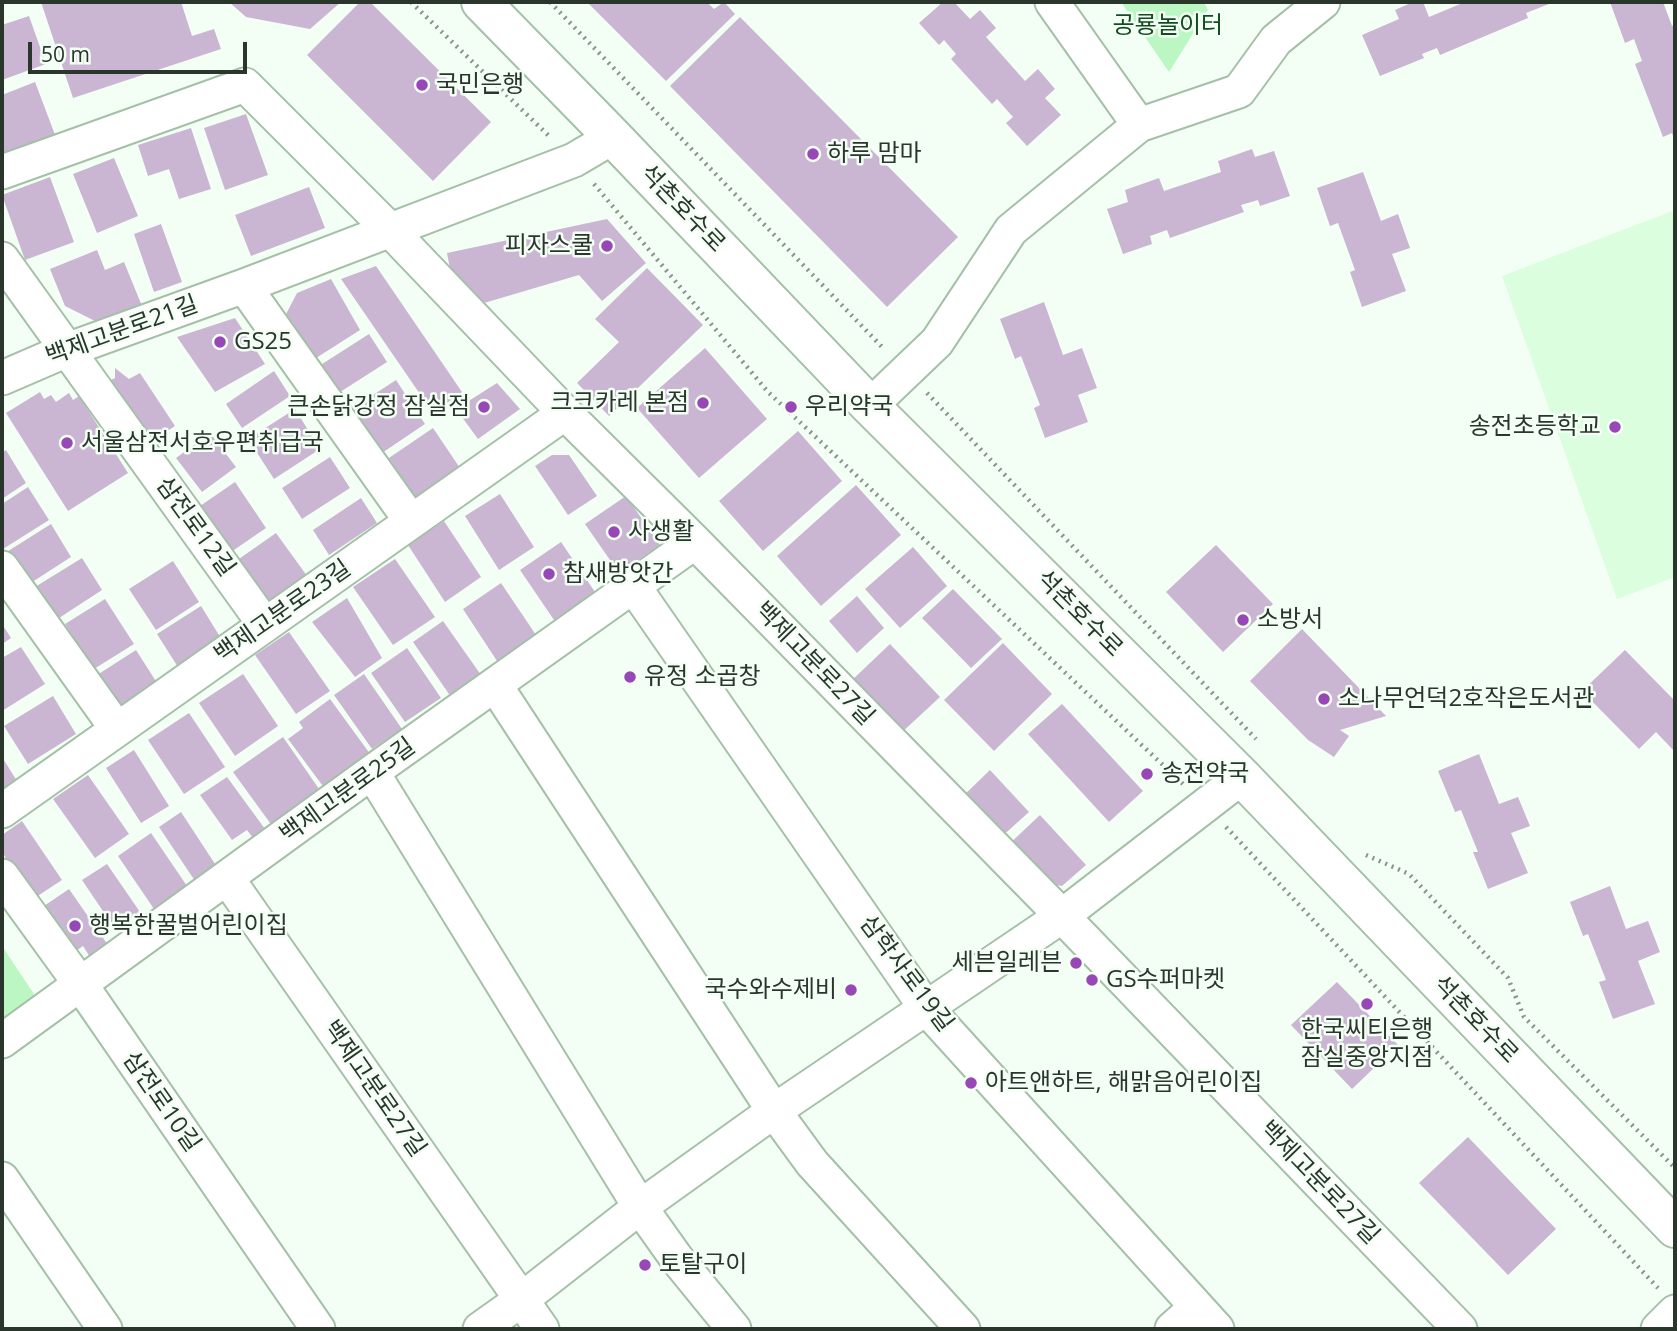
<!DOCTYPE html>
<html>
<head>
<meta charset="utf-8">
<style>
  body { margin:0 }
  #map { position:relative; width:1677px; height:1331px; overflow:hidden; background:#f3fff4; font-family:"Open Sans",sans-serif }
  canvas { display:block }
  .frame { position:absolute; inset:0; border:4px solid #2a352b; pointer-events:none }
  .scale { position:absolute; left:28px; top:42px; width:219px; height:32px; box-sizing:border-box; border:4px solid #2a352b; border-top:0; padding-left:9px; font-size:21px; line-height:24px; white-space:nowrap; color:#2a352b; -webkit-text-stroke:5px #f3fff4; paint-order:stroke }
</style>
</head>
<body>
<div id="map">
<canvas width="1677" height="1331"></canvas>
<div class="frame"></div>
<div class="scale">50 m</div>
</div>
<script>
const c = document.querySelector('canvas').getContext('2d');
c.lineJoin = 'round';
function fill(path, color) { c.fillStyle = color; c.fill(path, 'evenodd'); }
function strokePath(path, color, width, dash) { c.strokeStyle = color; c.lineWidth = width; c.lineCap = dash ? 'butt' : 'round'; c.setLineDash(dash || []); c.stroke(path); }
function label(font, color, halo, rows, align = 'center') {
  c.font = font + ' "Open Sans","Noto Sans KR",sans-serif'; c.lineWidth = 5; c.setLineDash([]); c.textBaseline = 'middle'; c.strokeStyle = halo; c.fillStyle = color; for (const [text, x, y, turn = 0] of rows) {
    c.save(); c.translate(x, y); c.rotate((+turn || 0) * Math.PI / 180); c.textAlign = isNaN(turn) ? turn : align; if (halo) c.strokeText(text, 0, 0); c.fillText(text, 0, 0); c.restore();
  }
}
fill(new Path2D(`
  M1675,210v367l-58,22 -115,-323z`), '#dbfedf');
fill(new Path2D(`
  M1121,2h83l4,8 -39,62z
  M2,946l42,63 -42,28z`), '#bcf6c3');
fill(new Path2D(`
  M41,2h140l11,34 22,-7 7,20 -148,49z
  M229,2h112l-31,27 -64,-12z
  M360,2h10l121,120 -58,59 -126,-126z
  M587,2h120l7,7 10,-7 11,12 -69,67z
  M943,2h11l16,17 10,-9 16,18 -10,9 39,44 13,-12 17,20 -10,9 16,17 -34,31 -21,-23 7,-6 -16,-18 -5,5 -41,-45 5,-5 -12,-14 -5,5 -20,-22z
  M1413,2h10l6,15 36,-15h89l-28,11 2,5 -88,37 -3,-7 -15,6 2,4 -44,18 -18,-41 37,-16 -4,-9z
  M1610,2h53l9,24 3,-2v118l-3,-9 -9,4 -28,-73 7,-3 -8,-22 -9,4z
  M29,16l17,48 -44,16v-55z
  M740,17l218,220 -71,70 -217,-221z
  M35,82l22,58 -55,20v-65z
  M246,114l22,61 -43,15 -21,-62z
  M191,128l20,61 -32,10 -10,-30 -21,7 -10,-31z
  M1252,149l3,8 19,-6 16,45 -30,10 -2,-6 -17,5 3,7 -74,26 -3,-8 -17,6 2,8 -29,10 -16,-45 21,-7 -3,-12 34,-12 5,13 57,-19 -3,-11z
  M114,158l24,58 -41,17 -24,-59z
  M1363,172l18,49 17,-7 12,34 -18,6 14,37 -44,16 -12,-35 5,-2 -17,-47 -8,3 -13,-38z
  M50,177l24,65 -49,18 -23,-65z
  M309,187l16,41 -74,28 -16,-41z
  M607,219l39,44 -44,38 -23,-26 -95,28 -34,-34 -3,-16z
  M161,224l21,58 -28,10 -20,-58z
  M97,250l8,20 19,-8 18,44 -43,17 -34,-17 -15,-37z
  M376,266l86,126 -29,21 -92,-134z
  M647,268l56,57 -94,91 -32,-33 42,-41 -24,-23z
  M331,279l29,51 -47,30 -28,-44 12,-23z
  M1044,302l19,53 19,-7 15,40 -19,7 10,27 -43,16 -11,-30 6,-3 -19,-49 -6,3 -15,-40z
  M235,318l30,46 -50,28 -38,-55z
  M369,334l18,28 -50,32 -18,-28z
  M705,348l62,71 -68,59 -62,-70z
  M115,368l14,11 11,-6 35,53 -30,20 -42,-62 12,-6z
  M274,371l16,25 -48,32 -16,-24z
  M396,380l29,44 -46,31 -29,-45z
  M497,383l23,26 -42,30 -22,-30z
  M40,392l4,7 7,-4 5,7 13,-9 4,7 6,-4 49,77 -60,38 -62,-98z
  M295,409l25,40 -46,30 -26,-40z
  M433,428l31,46 -38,25 -21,-4 -22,-33z
  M798,431l44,50 -79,70 -44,-50z
  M210,433l26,34 -34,25 -26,-34z
  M6,450l20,33 -24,16v-46z
  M552,455h17l28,41 -29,19 -33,-49z
  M330,457l20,31 -48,31 -20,-31z
  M235,482l31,46 -35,24 -31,-46z
  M856,485l45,50 -80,71 -44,-50z
  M28,487l21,33 -46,29 -1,-45z
  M500,494l34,53 -35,23 -34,-54z
  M626,496l34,49 -41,28 -34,-49z
  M361,498l16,25 -48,32 -16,-25z
  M444,521l37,56 -36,25 -37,-57z
  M51,524l20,33 -45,29 -21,-33z
  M276,533l34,47 -27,19h-19l-28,-38z
  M561,542l34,50 -41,28 -34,-50z
  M1216,545l57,59 -50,48 -57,-60z
  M913,547l34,39 -47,42 -35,-39z
  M82,558l20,32 -46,30 -21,-33z
  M395,559l40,58 -42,28 -40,-58z
  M173,561l26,41 -43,28 -27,-41z
  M501,583l35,52 -39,26 -34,-52z
  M953,589l49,50 -31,29 -49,-50z
  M857,596l27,32 -27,25 -28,-32z
  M347,598l35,60 -27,19 -43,-55z
  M105,599l29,45 -40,25 -29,-45z
  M201,606l26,42 -44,27 -26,-41z
  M443,621l38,54 -30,22 -38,-55z
  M2,624l9,14 -9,6z
  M1302,629l84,87 -46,14 9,6 -15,21 -26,-17 -58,-59z
  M289,632l41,59 -34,23 -41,-59z
  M1003,643l49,51 -58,57 -50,-51z
  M890,644l50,53 -40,37 -50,-52z
  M21,647l24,37 -43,27v-53z
  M407,648l34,50 -36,24 -34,-49z
  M136,650l23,36 -39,25 -23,-36z
  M1625,650l50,51v51l-19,-20 -17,17 -57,-58z
  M243,674l35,52 -43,30 -36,-53z
  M364,674l38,55 -30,20 -38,-54z
  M53,696l23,38 -48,30 -24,-38z
  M330,699l46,63 -48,31 -40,-54 15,-11 -4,-6z
  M1062,704l81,87 -34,31 -81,-88z
  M189,713l36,54 -41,27 -36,-54z
  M283,737l43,62 -53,28 -40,-55z
  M134,750l35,56 -28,17 -35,-55z
  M1479,754l20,50 19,-7 12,29 -19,7 17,40 -40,16 -15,-37h5l-17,-42 -6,2 -17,-41z
  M2,757l15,24 -15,10z
  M990,770l39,42 -30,27 -38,-41z
  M88,775l41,59 -34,24 -42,-59z
  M227,777l38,52 -12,9 -6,-8 -15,10 -32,-45z
  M181,812l36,55 -22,14 -36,-54z
  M1040,815l46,50 -24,21 -23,-4 -33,-35z
  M22,821l40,59 -29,19 -31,-47v-17z
  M151,833l36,53 -33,23 -36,-53z
  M107,864l33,48 -25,17 -33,-49z
  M1610,886l16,43 22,-8 12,31 -22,9 17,43 -42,15 -14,-37 7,-2 -18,-46 -5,2 -13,-34z
  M69,889l39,56 -18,12 -7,-11 -10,7 -32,-45z
  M1337,982l61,63 -46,44 -61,-64z
  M1468,1137l88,92 -48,46 -89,-92z`), '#cab6d2');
const street = new Path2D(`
  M1052,2l87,123
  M2,172l243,-87 144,144 176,184 130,129 367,374 398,413
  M2,259l263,366
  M244,286l167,235
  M2,378l65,-28 177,-64 330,-126 39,-23
  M870,406l67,-64 74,-112 128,-105 100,-34 37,-51 47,-38
  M2,568l115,161
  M634,587l292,421 291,321
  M495,685l279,426 38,52 151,166
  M372,772l268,435 37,52 57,70
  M2,811l563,-398
  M2,876l79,109 237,344
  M227,878l315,451
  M2,1041l370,-269 323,-230
  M2,1179l103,150
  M480,1329l41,-29 119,-93 134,-96 288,-195 180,-139
  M1172,1329l25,-22
  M1658,1329l17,-17`);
const secondary = new Path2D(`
  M481,2l132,135 257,269 372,371 433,451`);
strokePath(street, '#a4c0a7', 37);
strokePath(secondary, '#a4c0a7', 42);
strokePath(new Path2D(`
  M411,2l139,135
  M550,2l334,347
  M594,184l174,208 415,392
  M927,393l329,346
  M1226,827l432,461
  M1366,855l43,19 99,104 16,39 151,151`), '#89948a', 4.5, [2, 5]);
strokePath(street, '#fff', 33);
strokePath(secondary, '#fff', 38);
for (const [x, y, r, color] of [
  [422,85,7,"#9847b6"],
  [813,154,7,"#9847b6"],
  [607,246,7,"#9847b6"],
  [220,342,7,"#9847b6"],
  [703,403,7,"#9847b6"],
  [484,407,7,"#9847b6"],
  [791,407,7,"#9847b6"],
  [1615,427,7,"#9847b6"],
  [67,443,7,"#9847b6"],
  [614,532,7,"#9847b6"],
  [549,574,7,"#9847b6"],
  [1243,620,7,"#9847b6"],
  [630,677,7,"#9847b6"],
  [1324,699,7,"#9847b6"],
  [1147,774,7,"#9847b6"],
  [75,926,7,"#9847b6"],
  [1076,963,7,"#9847b6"],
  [1092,980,7,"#9847b6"],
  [851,990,7,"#9847b6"],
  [1367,1004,7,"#9847b6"],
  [971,1083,7,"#9847b6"],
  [645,1265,7,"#9847b6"]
]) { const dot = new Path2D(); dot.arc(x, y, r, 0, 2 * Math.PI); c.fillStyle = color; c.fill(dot); strokePath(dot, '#f3fff4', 2.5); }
label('24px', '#124c20', '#f3fff4', [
  ["공룡놀이터",1168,26]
]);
label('24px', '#2a352b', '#f3fff4', [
  ["국민은행",436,85],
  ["하루 맘마",827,154],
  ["피자스쿨",593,246,"right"],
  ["GS25",234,342],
  ["크크카레 본점",689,403,"right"],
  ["큰손닭강정 잠실점",470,407,"right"],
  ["우리약국",805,407],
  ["송전초등학교",1601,427,"right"],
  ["서울삼전서호우편취급국",81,443],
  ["사생활",628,532],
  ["참새방앗간",563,574],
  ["소방서",1257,620],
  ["유정 소곱창",644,677],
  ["소나무언덕2호작은도서관",1338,699],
  ["송전약국",1161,774],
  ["행복한꿀벌어린이집",89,926],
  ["세븐일레븐",1062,963,"right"],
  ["GS수퍼마켓",1106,980],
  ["국수와수제비",837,990,"right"],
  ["한국씨티은행",1367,1030,"center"],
  ["잠실중앙지점",1367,1058,"center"],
  ["아트앤하트, 해맑음어린이집",985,1083],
  ["토탈구이",659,1265]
], 'left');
label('24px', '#2a352b', '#f3fff4', [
  ["석촌호수로",682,209,46],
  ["백제고분로21길",122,331,-20],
  ["삼전로12길",195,527,54],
  ["백제고분로23길",283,612,-35],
  ["석촌호수로",1079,614,45],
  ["백제고분로27길",814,664,46],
  ["백제고분로25길",348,791,-36],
  ["삼학사로19길",906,974,53],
  ["석촌호수로",1475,1020,46],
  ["백제고분로27길",374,1089,55],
  ["삼전로10길",161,1102,55],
  ["백제고분로27길",1319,1183,46]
]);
</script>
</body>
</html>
